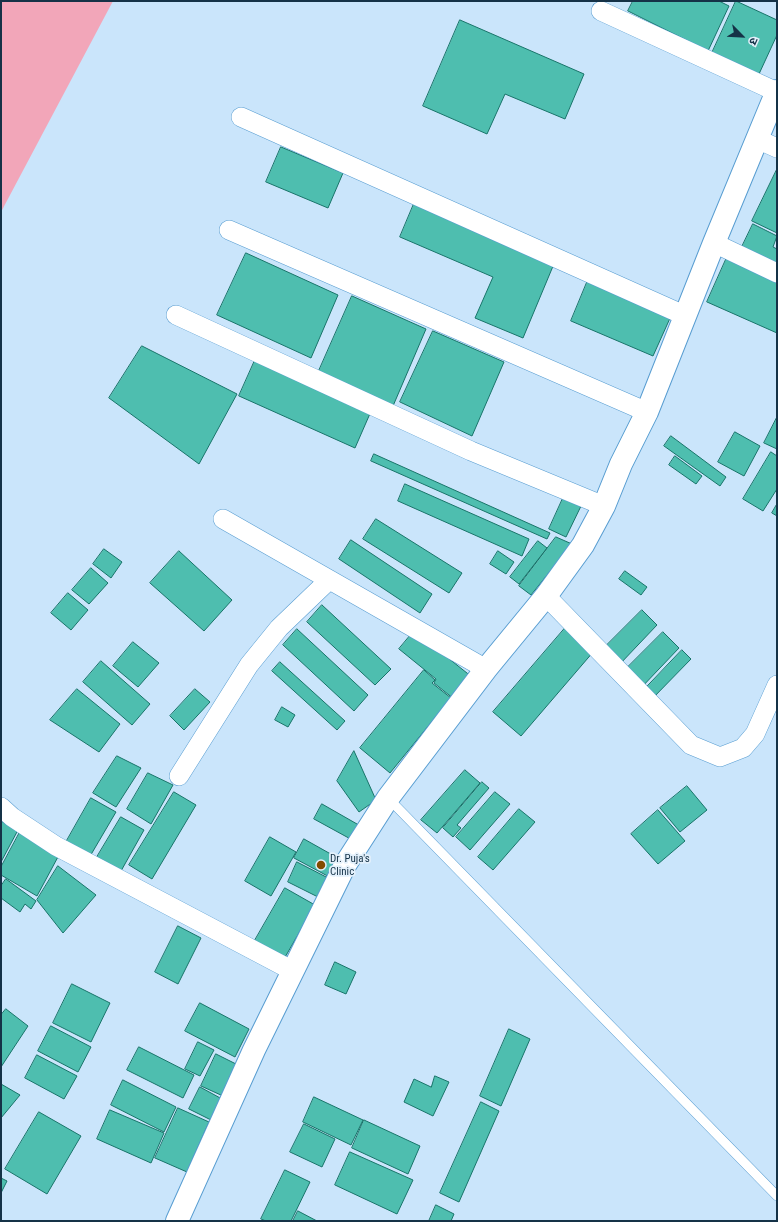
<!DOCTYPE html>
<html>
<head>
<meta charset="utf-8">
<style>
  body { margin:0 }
  #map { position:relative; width:778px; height:1222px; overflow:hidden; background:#cae5fb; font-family:"Roboto Condensed","Noto Sans Devanagari",sans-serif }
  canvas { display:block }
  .frame { position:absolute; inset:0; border:2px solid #153247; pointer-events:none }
  .north { position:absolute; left:722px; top:16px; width:40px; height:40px; -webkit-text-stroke:3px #e3f0fb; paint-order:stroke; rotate:114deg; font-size:11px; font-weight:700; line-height:16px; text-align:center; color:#153247 }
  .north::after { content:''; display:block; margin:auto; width:14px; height:18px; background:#153247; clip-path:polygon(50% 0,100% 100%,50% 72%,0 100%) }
</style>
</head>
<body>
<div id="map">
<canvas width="778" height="1222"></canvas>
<div class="frame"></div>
<div class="north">उ</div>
</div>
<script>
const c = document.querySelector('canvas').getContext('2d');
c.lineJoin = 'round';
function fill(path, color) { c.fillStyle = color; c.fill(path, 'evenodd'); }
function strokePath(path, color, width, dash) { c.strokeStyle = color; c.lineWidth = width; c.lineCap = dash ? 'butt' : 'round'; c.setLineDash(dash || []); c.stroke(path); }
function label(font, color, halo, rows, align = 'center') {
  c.font = font + ' "Roboto Condensed",sans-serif'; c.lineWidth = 3.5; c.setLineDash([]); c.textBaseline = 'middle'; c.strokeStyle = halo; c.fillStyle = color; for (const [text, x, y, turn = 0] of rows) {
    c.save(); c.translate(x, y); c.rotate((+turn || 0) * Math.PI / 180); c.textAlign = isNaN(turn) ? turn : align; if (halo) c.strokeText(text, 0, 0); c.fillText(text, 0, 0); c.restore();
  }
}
fill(new Path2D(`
  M1,1h112l-112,211z`), '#f2a6b9');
const building = new Path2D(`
  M633,1h86l10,5 -21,45 -80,-40z
  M736,1l41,19v15l-18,39 -47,-21z
  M460,20l124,54 -19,45 -60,-25 -18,40 -64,-28z
  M281,147l62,26 -15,35 -62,-26z
  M777,169v64l-25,-12z
  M416,199l140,60 -33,79 -48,-20 18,-41 -93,-40z
  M753,224l24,12 -4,11 4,2v23l-38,-19z
  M246,253l92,42 -27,63 -94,-43z
  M728,255l49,23v55l-70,-31z
  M588,280l83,36 -18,40 -82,-35z
  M352,296l74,33 -33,77 -75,-33z
  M433,331l71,31 -32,74 -72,-34z
  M142,346l95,48 -38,70 -90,-66z
  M256,358l116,51 -17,39 -116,-52z
  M777,417v32l-13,-6z
  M735,432l25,14 -16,30 -26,-14z
  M671,436l55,41 -6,9 -56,-40z
  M771,452l6,4v33l-14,22 -20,-12z
  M374,454l176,79 -3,6 -176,-78z
  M675,456l27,20 -6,8 -27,-19z
  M405,484l124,55 -7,17 -124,-55z
  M564,496l18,8 -16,33 -17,-8z
  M777,504v12l-5,-3z
  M376,519l86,54 -13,20 -86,-54z
  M556,537l16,7 -41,51 -12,-9z
  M351,540l81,54 -12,19 -81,-54z
  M538,541l9,7 -28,36 -9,-7z
  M104,549l18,13 -11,16 -18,-14z
  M179,551l53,49 -28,31 -54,-48z
  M498,551l16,11 -8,12 -16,-10z
  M91,568l17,15 -19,21 -17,-14z
  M625,571l22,16 -6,8 -22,-16z
  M68,593l20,17 -17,20 -20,-17z
  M322,605l69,64 -16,16 -68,-63z
  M642,610l15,15 -38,40 -16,-16z
  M566,627l28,24 -73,85 -28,-24z
  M297,629l71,66 -14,16 -71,-66z
  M414,631l58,46 -18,22 -20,-16 2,-4 -37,-30z
  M663,632l16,16 -40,42 -17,-17z
  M133,642l26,21 -21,24 -25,-21z
  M682,650l9,9 -40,41 -9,-8z
  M101,661l49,43 -18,21 -49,-43z
  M280,662l65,59 -8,9 -65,-59z
  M424,670l11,10 -3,3 19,15 -61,75 -30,-25z
  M77,689l43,35 -21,28 -49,-32z
  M195,689l15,13 -26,28 -14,-14z
  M282,707l13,8 -7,12 -13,-7z
  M354,751l22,49 -17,12 -22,-31z
  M117,756l24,12 -25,39 -23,-14z
  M465,770l15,13 -43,50 -16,-13z
  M148,773l25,12 -22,39 -24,-15z
  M482,782l7,6 -32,37 4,3 -8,9 -10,-9z
  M687,786l20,24 -27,22 -20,-24z
  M174,792l22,13 -44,74 -23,-14z
  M495,792l15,12 -40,46 -14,-13z
  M91,798l25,14 -27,46 -24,-14z
  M322,804l42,24 -8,14 -42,-23z
  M519,809l16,13 -42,48 -15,-13z
  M658,810l27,31 -27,23 -27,-30z
  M121,817l23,13 -23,41 -24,-14z
  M1,821l17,9 -17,32z
  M20,832l39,23 -22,41 -36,-21v-8z
  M270,837l26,15 -25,44 -26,-15z
  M304,839l41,23 -10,18 -41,-22z
  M297,862l35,18 -10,19 -34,-17z
  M58,866l38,29 -33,38 -26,-33z
  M6,879l30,22 -5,8 -6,-5 -5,8 -19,-14v-12z
  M285,888l30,17 -31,54 -30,-17z
  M178,926l23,12 -23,46 -23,-12z
  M335,962l21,10 -10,22 -21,-9z
  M72,984l38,19 -19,39 -38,-19z
  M200,1003l49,26 -14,28 -50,-26z
  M6,1009l22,17 -27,41v-52z
  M51,1026l40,21 -13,25 -40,-21z
  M509,1029l21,10 -29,67 -21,-10z
  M198,1042l16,8 -14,26 -15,-7z
  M139,1047l55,28 -11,23 -56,-28z
  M216,1054l22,11 -15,31 -22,-10z
  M37,1055l40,21 -13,23 -39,-21z
  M435,1076l14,6 -16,34 -29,-14 10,-23 17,8z
  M123,1080l53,27 -12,25 -53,-27z
  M1,1084l19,11 -19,23z
  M200,1087l22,12 -11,21 -22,-11z
  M314,1097l49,23 -12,25 -48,-23z
  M481,1102l18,9 -40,91 -19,-9z
  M178,1108l31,14 -22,50 -32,-14z
  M110,1110l54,23 -13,30 -54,-24z
  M39,1112l42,24 -34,58 -42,-25z
  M364,1120l56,26 -12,28 -56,-26z
  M304,1124l31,15 -13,28 -32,-15z
  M350,1152l63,28 -16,34 -62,-29z
  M285,1170l25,12 -19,39h-25l-5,-2z
  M1,1178l6,3 -6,12z
  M436,1205l18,9 -3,7h-22z
  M298,1211l19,10h-24z`);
fill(building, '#4ebeaf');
strokePath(building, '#187469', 1);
const service = new Path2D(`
  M388,798l389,398`);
const minor = new Path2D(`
  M601,11l176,81
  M241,117l445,199
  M757,139l20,9
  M229,230l418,182
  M714,243l63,30
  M176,315l295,136 133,55
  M223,519l263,150
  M546,596l145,149 29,12 23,-9 12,-14 22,-49
  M179,776l70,-111 30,-37 50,-48
  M1,807l11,10 44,29 237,125`);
const tertiary = new Path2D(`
  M177,1221l77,-171 91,-185 43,-67 98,-129 60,-73 37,-51 21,-39 17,-42 26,-52 67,-169 63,-152`);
strokePath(service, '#589dd1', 10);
strokePath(minor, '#589dd1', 20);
strokePath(tertiary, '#589dd1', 24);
strokePath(service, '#fff', 9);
strokePath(minor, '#fff', 19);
strokePath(tertiary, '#fff', 22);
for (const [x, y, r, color] of [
  [321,865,5,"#844b00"]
]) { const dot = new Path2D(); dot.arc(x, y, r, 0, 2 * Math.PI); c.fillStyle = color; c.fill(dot); strokePath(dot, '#e3f0fb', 1.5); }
label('11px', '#153247', '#e3f0fb', [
  ["Dr. Puja's",330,859],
  ["Clinic",330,872]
], 'left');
</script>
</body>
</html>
